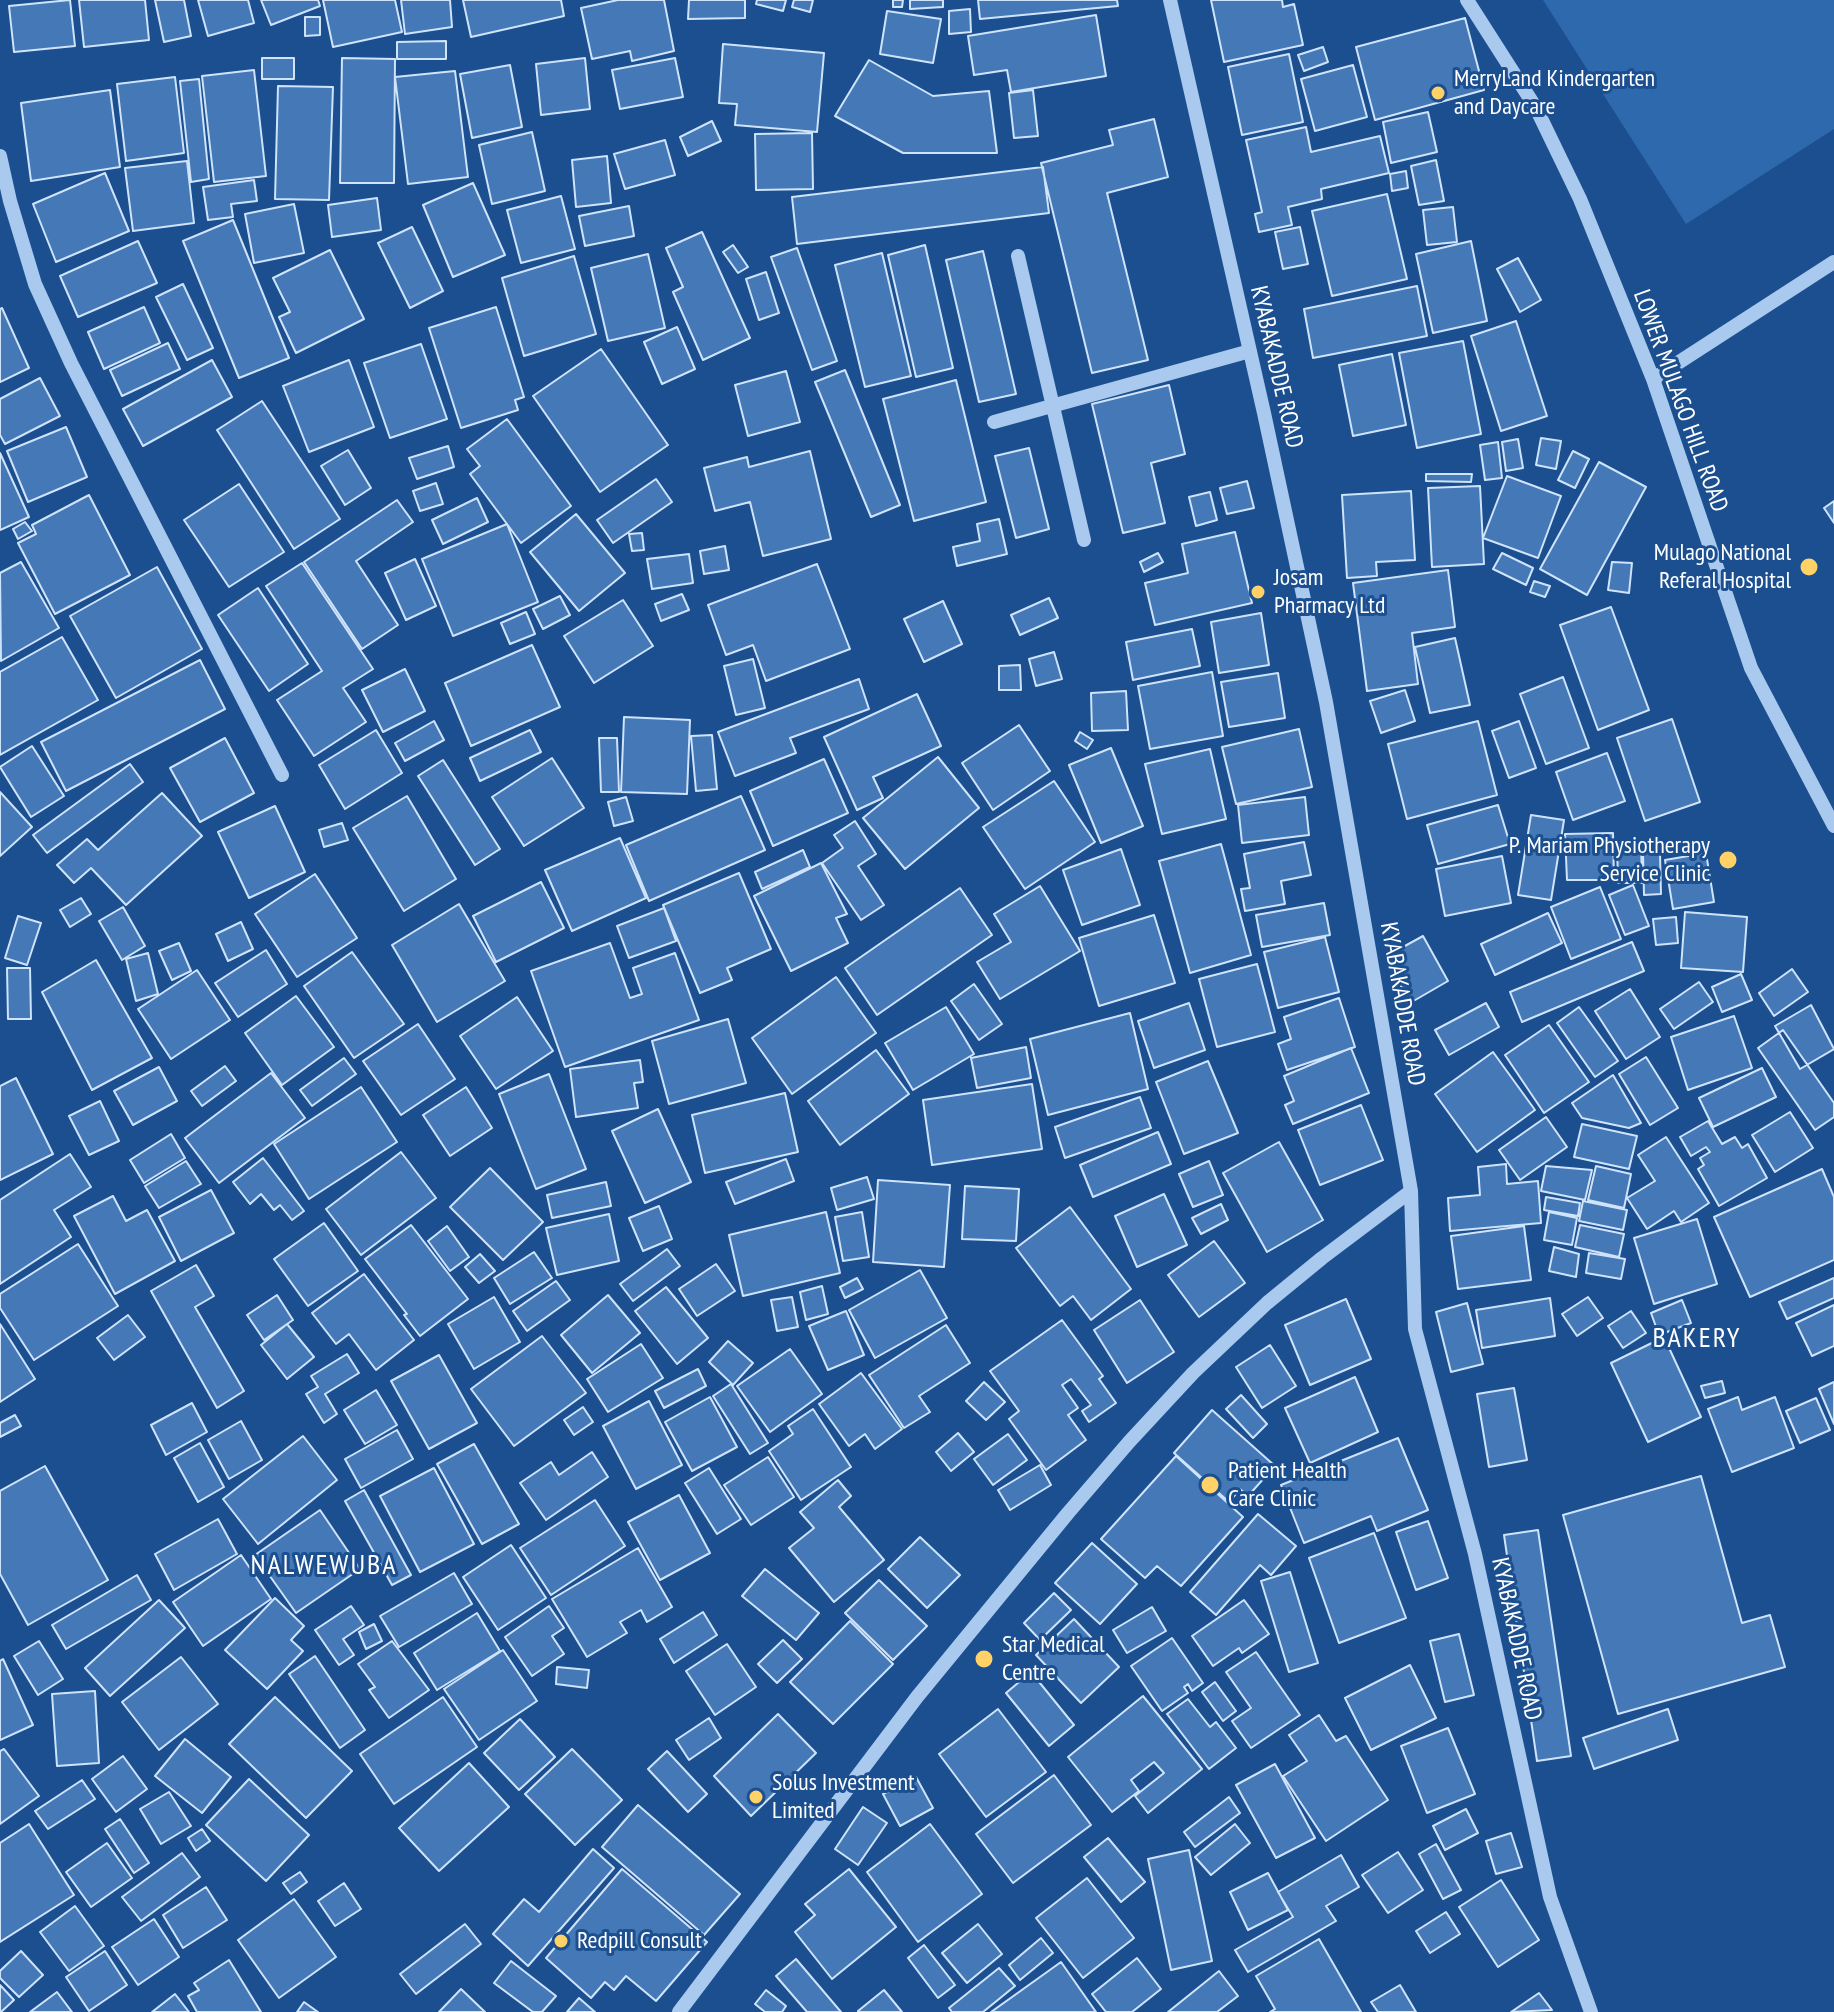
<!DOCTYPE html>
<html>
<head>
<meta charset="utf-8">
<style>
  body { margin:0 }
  canvas { display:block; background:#1b4f8f }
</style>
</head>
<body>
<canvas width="1834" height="2012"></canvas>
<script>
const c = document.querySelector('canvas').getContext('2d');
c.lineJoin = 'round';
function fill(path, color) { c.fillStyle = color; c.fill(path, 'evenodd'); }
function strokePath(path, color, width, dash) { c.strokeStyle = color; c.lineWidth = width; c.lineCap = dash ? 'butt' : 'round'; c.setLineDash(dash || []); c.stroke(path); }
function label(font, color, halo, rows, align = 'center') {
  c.font = font + ' "PT Sans Narrow",sans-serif'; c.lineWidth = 6; c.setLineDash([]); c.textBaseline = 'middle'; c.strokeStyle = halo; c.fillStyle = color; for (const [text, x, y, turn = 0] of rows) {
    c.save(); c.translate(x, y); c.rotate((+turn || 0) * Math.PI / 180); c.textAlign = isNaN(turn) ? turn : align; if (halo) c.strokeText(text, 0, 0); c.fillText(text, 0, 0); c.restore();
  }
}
fill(new Path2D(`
  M1543,0h291v129l-148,95z`), '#2e69ad');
const building = new Path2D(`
  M70,0l5,46 -61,6 -5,-46z
  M79,0h66l4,40 -65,7z
  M155,0h29l7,36 -27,6z
  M198,0h50l6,23 -46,13z
  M261,0h57l2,6 -49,19z
  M323,0h72l7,32 -69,15z
  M401,0h49l2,27 -47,7z
  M463,0h98l3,16 -93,21z
  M618,0h46l10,51 -42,10 -2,-10 -38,8 -11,-51z
  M689,0h56v18l-57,1z
  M757,0h29l-3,11 -27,-7z
  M794,0h19l-3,12 -18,-5z
  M893,0h10l-1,7h-9z
  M910,0h33v7l-33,2z
  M978,0h139l1,6 -138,13z
  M1211,0h71l1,7 11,-3 9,41 -79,17z
  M970,9l1,23 -22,2v-23z
  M887,11l54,8 -8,44 -53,-9z
  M1096,15l10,61 -95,16 -4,-22 -33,5 -6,-39z
  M305,17h15v18l-15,1z
  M1465,18l19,72 -109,30 -19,-73z
  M446,41v18h-49v-17z
  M723,44l101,9 -7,79 -82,-7 2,-21 -18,-1z
  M1323,47l5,15 -24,9 -6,-16z
  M1289,54l14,68 -61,13 -14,-68z
  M262,58h32v21h-32z
  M342,58l53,1 -1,124h-54z
  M585,58l5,51 -49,6 -5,-51z
  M675,58l8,39 -63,12 -8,-39z
  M869,60l64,36 56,-5 8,62h-94l-68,-37z
  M510,65l12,62 -50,11 -12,-64z
  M1353,65l14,52 -52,14 -14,-52z
  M254,70l12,106 -52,6 -12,-106z
  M455,71l13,106 -60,7 -13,-107z
  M175,77l9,76 -58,8 -9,-77z
  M199,79l10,100 -18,3 -11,-101z
  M278,86l55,1 -4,113 -54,-1z
  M110,90l10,77 -89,14 -10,-78z
  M1033,90l5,46 -24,2 -5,-45z
  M1428,112l9,40 -46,11 -8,-41z
  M1154,119l14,58 -61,16 41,167 -56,13 -51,-210 72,-18 -4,-15z
  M712,121l9,20 -33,15 -8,-19z
  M1306,127l5,25 69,-16 9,37 -68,16 1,10 -34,8 4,18 -33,7 -4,-18 7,-2 -16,-72z
  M532,132l13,59 -53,13 -13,-59z
  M812,133l1,56 -57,1 -1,-56z
  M665,140l10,35 -50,14 -11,-35z
  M607,156l4,47 -35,4 -4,-47z
  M1436,160l8,41 -25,4 -8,-39z
  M187,161l7,62 -61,8 -8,-63z
  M1043,167l6,46 -252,31 -5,-47z
  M1406,171l2,17 -16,3 -2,-17z
  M105,173l24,58 -73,31 -23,-58z
  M254,180l3,21 -26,3 2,13 -25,3 -5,-33z
  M473,183l32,72 -52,22 -30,-72z
  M1387,194l20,85 -75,17 -20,-85z
  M561,196l14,53 -54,14 -14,-53z
  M377,198l4,32 -49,7 -4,-32z
  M294,204l10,49 -50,10 -9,-49z
  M629,206l5,30 -49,10 -6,-30z
  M1453,207l4,35 -30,3 -4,-35z
  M233,220l56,138 -50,20 -56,-137z
  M412,227l31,64 -33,17 -32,-65z
  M1300,227l8,37 -25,5 -8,-37z
  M702,232l48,106 -47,22 -30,-68 10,-5 -17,-39z
  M138,241l19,42 -79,34 -18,-41z
  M1471,241l16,80 -54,12 -17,-79z
  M733,245l15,22 -10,6 -15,-21z
  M925,245l28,123 -37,9 -28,-122z
  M797,248l40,113 -25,9 -41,-113z
  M330,250l34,69 -68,34 -17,-36 11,-5 -17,-34z
  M983,251l33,143 -37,8 -33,-142z
  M882,253l29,123 -46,11 -30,-122z
  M648,254l17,74 -57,13 -17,-73z
  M574,256l22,78 -72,22 -22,-78z
  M1518,258l23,42 -21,12 -23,-43z
  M766,272l13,41 -20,7 -13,-41z
  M183,284l30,64 -26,12 -31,-63z
  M1417,286l10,50 -114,22 -9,-49z
  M144,307l16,36 -56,26 -16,-37z
  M496,307l28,90 -9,3 3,10 -57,18 -32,-100z
  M2,308l27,60 -29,14v-73z
  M1516,321l31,95 -46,15 -30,-95z
  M677,327l18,42 -33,15 -18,-42z
  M1463,341l18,93 -64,14 -18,-95z
  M168,343l12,26 -58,27 -12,-26z
  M421,344l26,75 -57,19 -26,-75z
  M601,349l67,96 -68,47 -67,-96z
  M1392,354l14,71 -53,11 -14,-71z
  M212,360l20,37 -89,49 -20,-37z
  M349,360l25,67 -65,25 -26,-66z
  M845,370l55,135 -29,12 -56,-135z
  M786,371l14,51 -52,14 -13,-51z
  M40,378l20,38 -55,28 -5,-9v-36z
  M956,380l30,122 -72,19 -31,-122z
  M1169,385l16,69 -34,9 14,60 -42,10 -31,-129z
  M262,401l78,118 -46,30 -77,-119z
  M507,419l64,87 -50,37 -51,-69 10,-8 -13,-17z
  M66,427l21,50 -59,25 -21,-51z
  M1541,438l20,3 -5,28 -20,-4z
  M1518,439l5,29 -17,3 -4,-29z
  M1498,442l4,36 -17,2 -5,-35z
  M448,446l6,21 -37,12 -8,-21z
  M1029,448l20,81 -33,9 -21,-82z
  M348,450l23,38 -26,17 -24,-39z
  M810,451l21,88 -68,17 -13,-54 -35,9 -11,-43 43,-11 2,10z
  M1573,451l16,8 -14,29 -17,-8z
  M0,453l29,64 -29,13z
  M1599,462l47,25 -59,108 -47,-26z
  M1426,474h46l-1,8 -45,-1z
  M1507,476l54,20 -23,62 -55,-20z
  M656,479l16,23 -59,41 -16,-23z
  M1247,481l7,27 -27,6 -7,-26z
  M436,483l7,21 -23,7 -7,-20z
  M239,484l45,68 -55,35 -45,-67z
  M1480,486l4,78 -52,3 -4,-79z
  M1411,491l4,69 -39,2 1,14 -30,2 -5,-83z
  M1210,492l7,28 -21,6 -7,-29z
  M89,495l41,80 -75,39 -37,-71 18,-9 -4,-9z
  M477,498l11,24 -45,22 -11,-24z
  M397,500l16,22 -57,39 42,64 -36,24 -58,-87z
  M1834,501v22l-10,-15z
  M576,514l49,59 -46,38 -49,-59z
  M999,519l8,35 -50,12 -4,-19 27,-6 -3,-17z
  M25,522l7,9 -14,8 -5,-10z
  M507,524l31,78 -85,34 -31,-77z
  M1235,532l17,71 -97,22 -10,-42 43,-10 -6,-29z
  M642,533l2,17 -12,1 -3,-17z
  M725,546l4,24 -25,4 -4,-23z
  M1158,553l5,9 -19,10 -4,-10z
  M1502,553l31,15 -7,17 -33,-16z
  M689,554l4,29 -41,6 -5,-30z
  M415,559l21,47 -30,14 -21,-47z
  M21,562l38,66 -58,33 -1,-88z
  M1612,562l20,1 -3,30 -21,-3z
  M302,563l71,106 -30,19 23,34 -52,34 -37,-56 45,-29 -56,-85z
  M817,564l33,85 -84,32 -13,-36 -27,10 -18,-50z
  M157,567l45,82 -86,49 -46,-82z
  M1448,570l7,57 -43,6 6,51 -51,7 -14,-108z
  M1534,581l16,5 -5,11 -15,-5z
  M258,588l50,76 -39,27 -51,-76z
  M682,594l7,16 -28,11 -6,-17z
  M560,596l10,19 -27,14 -10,-20z
  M1049,598l9,20 -38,17 -9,-20z
  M623,600l30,46 -59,37 -30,-47z
  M943,601l19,43 -38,18 -20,-43z
  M1611,607l38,103 -51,20 -38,-105z
  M526,612l9,22 -25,10 -9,-21z
  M1261,613l8,52 -50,8 -8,-51z
  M1192,629l8,37 -67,14 -7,-38z
  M62,637l36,63 -98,55v-83z
  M1455,638l15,67 -40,8 -15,-66z
  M532,645l28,62 -89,39 -26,-63z
  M1054,652l8,27 -26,7 -7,-27z
  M753,659l12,49 -29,7 -12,-49z
  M200,660l25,49 -159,82 -25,-49z
  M1020,665l1,25h-22v-24z
  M405,669l20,42 -42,21 -21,-42z
  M1212,672l11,64 -73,13 -12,-63z
  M1278,673l7,45 -56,9 -8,-45z
  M1563,677l26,71 -43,16 -26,-70z
  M859,679l10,30 -79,29 6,15 -61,23 -17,-44z
  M1405,690l10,31 -34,12 -11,-32z
  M1126,691l2,39 -36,1 -1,-38z
  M917,694l24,52 -68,31 10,21 -26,12 -33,-73z
  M624,717l66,3 -3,74 -66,-2z
  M1672,719l28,83 -55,19 -28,-83z
  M434,721l10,19 -39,21 -10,-18z
  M1478,721l19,74 -90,24 -19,-75z
  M1519,721l17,47 -27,10 -17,-47z
  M1019,725l31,46 -57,39 -31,-47z
  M1299,729l13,58 -76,17 -14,-57z
  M376,730l26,43 -57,36 -26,-44z
  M530,730l11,22 -61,29 -10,-23z
  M1080,732l13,8 -6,9 -12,-8z
  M712,735l5,54 -21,2 -5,-55z
  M225,738l29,55 -54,29 -30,-54z
  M599,738h18l2,54h-18z
  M32,746l32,50 -33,21 -31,-50z
  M1111,748l32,78 -42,17 -32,-78z
  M1210,749l16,70 -64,15 -17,-70z
  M1607,753l18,48 -52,19 -17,-48z
  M938,757l41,51 -74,61 -42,-51z
  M552,758l32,50 -60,38 -32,-49z
  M824,759l24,54 -75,33 -23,-55z
  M443,760l57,89 -25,16 -57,-89z
  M130,764l13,18 -96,71 -14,-18z
  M1054,781l41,61 -70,47 -42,-62z
  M0,792l32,35 -32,29z
  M162,793l40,43 -76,69 -35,-37 -17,15 -17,-18 30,-26 11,11z
  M407,796l49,83 -52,32 -51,-83z
  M741,796l24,54 -116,51 -23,-56z
  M626,797l7,24 -19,5 -6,-24z
  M1305,797l4,38 -67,8 -4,-38z
  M1498,805l12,39 -72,20 -11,-39z
  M275,806l30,66 -56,26 -31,-66z
  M1531,815l33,5 -13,80 -33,-5z
  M855,821l21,33 -18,12 26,39 -23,15 -39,-57 21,-15 -9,-13z
  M342,823l6,17 -24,7 -5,-17z
  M1613,833l1,47h-47l-2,-46z
  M620,838l26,60 -74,33 -27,-61z
  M1304,842l7,33 -30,6 4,23 -40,7 -4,-22 9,-1 -6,-34z
  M1641,842l1,41h-24l-1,-40z
  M1221,844l30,111 -61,18 -31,-112z
  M1121,849l19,56 -58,20 -19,-55z
  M803,850l7,17 -48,22 -7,-17z
  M1643,853h17l1,41 -17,1z
  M1706,853l8,49 -41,7 -8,-49z
  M1502,856l9,47 -66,13 -9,-47z
  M821,863l26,51 -11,4 12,25 -57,28 -37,-75z
  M739,873l32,76 -44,19 5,12 -32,13 -37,-88z
  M315,874l42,64 -60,39 -42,-63z
  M541,882l23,46 -68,34 -23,-46z
  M1633,885l16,41 -24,9 -16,-40z
  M1040,886l40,65 -80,48 -23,-37 34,-20 -17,-28z
  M1600,887l21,52 -50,20 -20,-52z
  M960,888l32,47 -115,80 -32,-47z
  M81,898l10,16 -21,13 -10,-17z
  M1324,903l6,32 -68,12 -6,-32z
  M459,904l46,77 -68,41 -45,-77z
  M123,907l22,39 -23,14 -23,-39z
  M664,908l12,33 -47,17 -12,-32z
  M1685,912l62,5 -4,55 -62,-4z
  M1548,913l14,30 -67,32 -14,-31z
  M1154,915l21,68 -76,23 -20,-68z
  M18,916l23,7 -14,42 -22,-7z
  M1676,917l2,26 -22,2 -3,-26z
  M241,922l12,27 -25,12 -12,-27z
  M1423,936l25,45 -38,22 -25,-46z
  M1325,937l14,55 -61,16 -14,-56z
  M1632,942l12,29 -122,51 -12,-30z
  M179,943l12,28 -19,9 -13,-29z
  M610,943l20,55 12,-4 -9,-26 42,-15 24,67 -134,47 -34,-96z
  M266,950l21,34 -49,33 -23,-34z
  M352,952l52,72 -50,34 -50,-72z
  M148,953l10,41 -22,7 -10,-42z
  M96,960l56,98 -60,32 -50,-98z
  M1257,964l18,68 -58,15 -18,-68z
  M7,968h23l1,51h-23z
  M1792,969l16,23 -34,24 -15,-23z
  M197,970l33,50 -59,39 -33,-50z
  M1741,974l11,26 -30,12 -10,-25z
  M836,977l40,56 -84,61 -40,-56z
  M1699,982l14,20 -39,27 -14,-20z
  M974,984l28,40 -23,16 -28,-39z
  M1630,989l30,48 -34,22 -31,-48z
  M296,996l38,51 -52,38 -37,-52z
  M517,997l36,54 -57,38 -36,-53z
  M1339,998l16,49 -68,23 -9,-26 13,-5 -7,-22z
  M1189,1003l16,47 -51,18 -16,-47z
  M1486,1003l13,24 -50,28 -14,-25z
  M1811,1005l23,44 -34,20 -25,-43z
  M946,1007l28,47 -61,36 -28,-47z
  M1579,1007l39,54 -23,16 -38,-54z
  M1130,1013l18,76 -100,26 -18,-76z
  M1734,1016l18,52 -64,22 -17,-53z
  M728,1019l18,64 -77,21 -17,-63z
  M418,1024l37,55 -54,36 -38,-54z
  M1549,1025l40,57 -45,31 -39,-58z
  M1783,1030l51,73v14l-19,13 -57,-82z
  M1026,1047l5,31 -54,10 -6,-30z
  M1351,1048l18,45 -76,31 -8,-19 9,-4 -10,-25z
  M876,1050l33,44 -69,51 -32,-44z
  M1493,1052l42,58 -58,42 -42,-58z
  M1646,1057l32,51 -28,17 -31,-51z
  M344,1058l12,16 -44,32 -12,-16z
  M640,1060l3,22 -9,1 4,25 -62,9 -6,-48z
  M1208,1061l30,72 -54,21 -28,-72z
  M225,1066l11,15 -34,25 -11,-15z
  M159,1067l18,34 -44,24 -19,-34z
  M1762,1068l14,29 -63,30 -14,-29z
  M271,1073l34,45 -86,65 -34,-45z
  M549,1074l37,95 -50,20 -37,-95z
  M1613,1075l28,48 -12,5 -47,-10 -10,-15z
  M16,1078l37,76 -53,26v-94z
  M1032,1084l10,65 -110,16 -9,-65z
  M361,1087l36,55 -88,57 -35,-55z
  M466,1087l26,41 -42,28 -27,-41z
  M785,1093l13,59 -93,21 -13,-58z
  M1140,1097l11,31 -86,30 -10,-31z
  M100,1101l19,40 -30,14 -20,-39z
  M1361,1105l22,55 -63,25 -22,-55z
  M658,1109l33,73 -46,21 -33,-72z
  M1790,1112l23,36 -38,24 -23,-37z
  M1546,1117l21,30 -47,33 -21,-30z
  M1708,1121l14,23 13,-7 7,11 6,-4 19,34 -48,28 -21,-37 6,-4 -4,-7 10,-6 -4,-5 -15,9 -11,-19z
  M1582,1124l55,12 -8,33 -55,-12z
  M1158,1132l13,32 -78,33 -13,-32z
  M171,1134l14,24 -41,25 -14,-23z
  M1666,1137l43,66 -28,19 -7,-11 -27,18 -20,-31 28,-17 -17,-26z
  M1279,1142l44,78 -56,32 -44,-79z
  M401,1152l35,46 -75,57 -35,-46z
  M70,1154l21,33 -37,23 17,27 -71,47v-84z
  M263,1158l41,53 -12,9 -12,-15 -6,5 -13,-16 -11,10 -17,-22z
  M786,1159l8,22 -59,23 -9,-22z
  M186,1161l15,23 -42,24 -14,-22z
  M1209,1161l14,34 -30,12 -14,-33z
  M1506,1164l1,20 31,-3 3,42 -91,8 -2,-33 32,-3 -2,-28z
  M1546,1166l46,4 -7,30 -44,-9z
  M1596,1166l35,8 -7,34 -36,-8z
  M490,1168l53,54 -40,38 -53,-53z
  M1822,1169l12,28v63l-84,37 -36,-80z
  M867,1177l7,22 -37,11 -6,-22z
  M878,1180l72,5 -6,82 -71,-5z
  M606,1182l5,24 -59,12 -5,-23z
  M965,1186l54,3 -3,52 -54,-2z
  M211,1190l23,43 -53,28 -22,-44z
  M1164,1194l23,51 -50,22 -22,-51z
  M113,1196l13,25 21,-11 28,51 -60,33 -41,-78z
  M1546,1197l34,6 -2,13 -34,-6z
  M1583,1201l44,9 -4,20 -44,-9z
  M1221,1204l7,16 -27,14 -9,-16z
  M659,1206l13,33 -29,12 -14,-33z
  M1070,1207l61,82 -40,31 -18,-24 -13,10 -44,-58z
  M826,1212l14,61 -97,23 -14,-61z
  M862,1212l7,45 -26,4 -8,-44z
  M1549,1212l28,6 -5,27 -28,-5z
  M609,1214l10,47 -62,14 -11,-47z
  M1697,1219l20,65 -63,20 -20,-66z
  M324,1223l34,48 -50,35 -34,-47z
  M411,1225l57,74 -48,37 -16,-21 3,-1 -42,-55z
  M1580,1225l44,9 -5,23 -44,-10z
  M447,1226l22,31 -19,14 -22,-30z
  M1524,1226l7,54 -73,9 -7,-53z
  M1214,1241l31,42 -46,34 -31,-42z
  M78,1244l40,62 -84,54 -34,-52v-14z
  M1554,1247l25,7 -3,23 -27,-6z
  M667,1249l13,17 -47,35 -13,-17z
  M534,1252l18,26 -42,26 -16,-26z
  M1589,1253l36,6 -4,20 -35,-6z
  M480,1254l15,17 -16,12 -14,-16z
  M716,1264l19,27 -38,25 -18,-27z
  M196,1265l18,31 -19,11 49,84 -27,17 -66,-117z
  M920,1270l27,48 -72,40 -26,-48z
  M364,1274l50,66 -38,30 -27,-36 -13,10 -24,-31z
  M857,1278l6,11 -18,9 -5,-11z
  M1834,1278v20l-47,21 -8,-17z
  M556,1281l14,19 -43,31 -14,-20z
  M822,1286l6,28 -22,6 -6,-28z
  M666,1287l42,51 -31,26 -42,-53z
  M277,1295l16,25 -29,20 -17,-25z
  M608,1295l32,38 -48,40 -31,-38z
  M494,1297l26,45 -46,27 -26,-45z
  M792,1297l6,30 -21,4 -6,-31z
  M1588,1297l15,21 -26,18 -15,-22z
  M1550,1298l5,38 -73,12 -6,-38z
  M1346,1299l25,60 -61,26 -25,-60z
  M1140,1300l34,52 -47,31 -33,-53z
  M1682,1300l9,23 -32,12 -8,-22z
  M1467,1303l16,61 -32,8 -15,-60z
  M1834,1305v41l-22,10 -16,-33z
  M846,1311l18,44 -36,15 -19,-44z
  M1631,1311l15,22 -23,15 -15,-22z
  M128,1315l17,22 -31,23 -17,-22z
  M1062,1320l41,56 -4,3 17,24 -27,19 -7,-11 9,-6 -20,-26 -9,6 16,23 -10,7 18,25 -40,30 -37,-51 10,-8 -29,-40z
  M0,1324l35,55 -35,23z
  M287,1324l27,33 -27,22 -26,-34z
  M946,1325l24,38 -51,33 11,16 -26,16 -35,-53z
  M542,1336l44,57 -72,53 -43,-57z
  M1664,1337l37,80 -53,25 -37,-79z
  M728,1341l25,22 -20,22 -24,-23z
  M641,1344l22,34 -55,34 -21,-33z
  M1270,1345l26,41 -34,22 -26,-41z
  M790,1349l32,45 -52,38 -33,-46z
  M347,1354l12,19 -34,21 12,20 -13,9 -18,-29 12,-7 -7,-11z
  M439,1355l38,68 -48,26 -38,-68z
  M698,1369l8,17 -42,22 -9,-17z
  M861,1373l41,56 -27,20 -10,-15 -16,12 -30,-42z
  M1355,1377l23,55 -68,31 -25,-55z
  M1722,1381l3,12 -20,5 -4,-12z
  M984,1382l21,20 -19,18 -20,-19z
  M1834,1382v42l-15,-35z
  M731,1384l37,59 -18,11 -37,-58z
  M1514,1388l13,72 -38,7 -12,-73z
  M376,1390l21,35 -32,19 -21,-34z
  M1241,1395l26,29 -14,14 -27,-29z
  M710,1397l27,50 -45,24 -27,-49z
  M1738,1397l4,13 33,-13 19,51 -62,24 -24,-63z
  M1816,1398l14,32 -30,13 -14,-32z
  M649,1401l33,64 -46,24 -33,-63z
  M192,1403l15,29 -41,23 -15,-30z
  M583,1407l10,15 -19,13 -10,-15z
  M813,1409l38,58 -50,33 -32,-49 24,-17 -5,-8z
  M1212,1410l63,56 -27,30 -8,-7 -11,13 -55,-49z
  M15,1415l6,11 -21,11v-14z
  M241,1421l21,39 -33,19 -21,-39z
  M397,1430l16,29 -52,29 -16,-29z
  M958,1433l16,19 -23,19 -15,-19z
  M1008,1434l19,26 -34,25 -19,-26z
  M303,1436l34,44 -79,64 -35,-45z
  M1398,1438l30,72 -51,21 -6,-15 -67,27 -23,-58z
  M200,1443l24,44 -26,15 -24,-44z
  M474,1444l45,80 -37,20 -45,-80z
  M592,1452l16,25 -62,43 -26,-37 31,-21 8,13z
  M1176,1456l67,61 -62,69 -24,-20 -12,12 -44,-39z
  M768,1457l26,40 -43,28 -27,-40z
  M1040,1465l11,20 -41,25 -12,-20z
  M45,1466l63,114 -80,45 -28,-51v-83z
  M434,1468l40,76 -54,28 -40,-76z
  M709,1468l32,51 -24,15 -32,-51z
  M1701,1476l41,147 28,-8 15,52 -167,47 -55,-199z
  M838,1480l13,16 -12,11 45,53 -50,42 -45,-54 25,-20 -14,-16z
  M364,1490l47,85 -19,10 -47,-84z
  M679,1495l31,58 -50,27 -32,-58z
  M595,1500l30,46 -74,49 -31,-47z
  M320,1510l40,59 -64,44 -41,-58z
  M1258,1514l38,32 -25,29 -11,-10 -44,50 -26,-23z
  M218,1519l19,35 -63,36 -19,-36z
  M1428,1521l20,57 -32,12 -20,-58z
  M1538,1530l33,226 -34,5 -33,-226z
  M1374,1533l32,85 -67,25 -30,-85z
  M920,1537l40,38 -33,33 -39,-39z
  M1092,1543l45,41 -37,40 -45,-41z
  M511,1545l35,53 -48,32 -35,-53z
  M638,1548l34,59 -25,15 -6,-12 -21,12 7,11 -40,24 -35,-58z
  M241,1555l30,44 -68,47 -30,-44z
  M765,1569l54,44 -23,27 -54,-44z
  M1290,1572l28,91 -29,9 -28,-91z
  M454,1573l18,31 -73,43 -19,-31z
  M137,1575l14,25 -85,49 -14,-24z
  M879,1580l48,46 -34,34 -48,-47z
  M1054,1593l17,17 -31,30 -16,-17z
  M275,1598l29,28 -13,14 12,11 -36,38 -42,-39z
  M159,1600l26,28 -75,68 -25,-28z
  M1244,1600l25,34 -27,19 -3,-5 -26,18 -21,-30z
  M351,1606l13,19 -21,14 11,16 -15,10 -24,-35z
  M549,1606l15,22 -12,8 12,18 -32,22 -27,-39z
  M1152,1607l14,24 -39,22 -14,-23z
  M703,1612l14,23 -43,28 -14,-24z
  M477,1613l23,38 -63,39 -23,-37z
  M1074,1619l45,48 -38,36 -45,-48z
  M850,1621l43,43 -60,60 -43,-42z
  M374,1624l8,17 -16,8 -7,-17z
  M1459,1634l15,61 -29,7 -15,-61z
  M1172,1638l31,45 -11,8 -4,-7 -4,3 4,6 -26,18 -31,-45z
  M783,1640l19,19 -25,24 -19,-19z
  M39,1641l24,38 -25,16 -24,-39z
  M392,1641l37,49 -40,28 -20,-28 6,-3 -17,-23z
  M727,1644l29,43 -41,28 -29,-44z
  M503,1650l34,51 -58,39 -35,-51z
  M1256,1652l44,63 -49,33 -19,-27 19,-13 -25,-36z
  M315,1656l50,74 -25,18 -51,-74z
  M181,1657l37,47 -59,46 -37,-48z
  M3,1659l30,66 -33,15v-79z
  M1410,1665l26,53 -65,32 -26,-52z
  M557,1667l32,3 -2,18 -31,-4z
  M1031,1672l43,53 -25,21 -43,-53z
  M1215,1682l21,29 -13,10 -21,-29z
  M95,1691l4,72 -42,3 -5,-72z
  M1143,1696l59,73 -54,44 -13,-17 29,-23 -10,-11 -23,18 8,11 -27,21 -44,-55z
  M275,1697l77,74 -46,47 -77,-74z
  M443,1697l34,50 -83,57 -34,-50z
  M1188,1699l22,28 6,-5 20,26 -27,21 -42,-55z
  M998,1709l48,63 -60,45 -47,-63z
  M1668,1709l10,31 -84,29 -11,-31z
  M778,1714l38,39 -65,63 -37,-40z
  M1319,1715l17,26 10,-5 42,64 -62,41 -43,-65 24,-15 -18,-26z
  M709,1718l12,20 -32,22 -13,-20z
  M520,1719l35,38 -36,33 -35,-37z
  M1448,1728l27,66 -48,19 -26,-67z
  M185,1739l46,38 -29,36 -47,-37z
  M4,1749l35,47 -39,28v-73z
  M572,1749l50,51 -47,45 -50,-51z
  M667,1751l40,43 -19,18 -40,-43z
  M123,1756l24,33 -31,23 -24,-33z
  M469,1763l40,44 -70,64 -40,-43z
  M1275,1764l40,74 -39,20 -40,-73z
  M1054,1775l37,50 -78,58 -37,-49z
  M916,1777l17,31 -33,18 -17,-32z
  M249,1779l60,56 -43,46 -60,-56z
  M82,1780l13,19 -47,30 -13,-18z
  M169,1792l22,34 -30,18 -21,-35z
  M1229,1797l11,16 -45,34 -11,-15z
  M638,1805l102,89 -36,41 -102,-88z
  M863,1807l24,16 -29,42 -23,-16z
  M1466,1809l12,24 -33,17 -12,-24z
  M120,1819l29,44 -15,10 -29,-44z
  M29,1824l45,71 -74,47v-99z
  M930,1824l52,70 -64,48 -51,-70z
  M1235,1824l15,19 -39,32 -16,-18z
  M202,1829l8,12 -14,10 -8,-13z
  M1511,1833l11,34 -26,7 -10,-33z
  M1108,1838l37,44 -24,20 -37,-45z
  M107,1843l25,35 -41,29 -25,-35z
  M1436,1844l25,46 -18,9 -24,-45z
  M593,1849l21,19 -86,98 -35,-32 31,-35 15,13z
  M1189,1850l23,111 -41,9 -23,-111z
  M1398,1852l25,38 -35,23 -26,-38z
  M182,1853l18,24 -59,44 -19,-24z
  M1341,1855l18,32 -33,19 10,15 -88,51 -13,-22 58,-33 -15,-25z
  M622,1869l85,73 -51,59 -30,-25 -12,14 -9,-8 -14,16 -45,-40z
  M849,1869l47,58 -64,52 -37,-47 20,-17 -10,-11z
  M300,1872l7,10 -16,12 -8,-11z
  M1268,1873l20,37 -40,20 -18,-38z
  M1087,1878l47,60 -51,40 -47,-60z
  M1501,1880l38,60 -41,27 -39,-60z
  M344,1883l17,26 -26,17 -17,-25z
  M206,1887l21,33 -44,28 -20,-33z
  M294,1899l42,58 -57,41 -41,-58z
  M75,1906l29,40 -35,25 -29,-39z
  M1446,1912l14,22 -30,19 -14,-22z
  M154,1919l25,38 -41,28 -26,-38z
  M465,1924l16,20 -65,50 -16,-20z
  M978,1924l24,30 -35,29 -25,-30z
  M1041,1938l12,15 -33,27 -11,-15z
  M1319,1939l42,73h-91l5,-3 -19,-33z
  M924,1945l31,40 -17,13 -30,-40z
  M21,1951l22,24 -24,22 -19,-19v-7z
  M105,1951l22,34 -38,26 -23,-34z
  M1137,1958l24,31 -29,23h-26l-14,-18z
  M796,1959l45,53h-34l-31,-36z
  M229,1960l32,52h-64l-9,-16 11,-6 -5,-7z
  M511,1961l45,35 -14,16h-9l-39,-29z
  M1061,1962l35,50h-105z
  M999,1968l16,18 -32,26h-31l-3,-4z
  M1219,1971l19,25 -21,16h-49z
  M0,1985l14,15 -13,12h-1z
  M1400,1985l16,27h-38l-7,-10z
  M461,1989l24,23h-46z
  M766,1990l20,16 -4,6h-17l-10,-8z
  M884,1990l18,22h-44v-1z
  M57,1992l15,20h-42z
  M1539,1993l13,17 -41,2z
  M175,1994l14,18h-37z
  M579,1998l16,14h-28z
  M304,2002l14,10h-21z`);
fill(building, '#4478b7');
strokePath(building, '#cfe3fa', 2);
strokePath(new Path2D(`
  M1170,0l94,413 62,289 85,489 4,138 60,225 75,343 41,115
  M1467,0l69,108 44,91 73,180 98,289 83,158
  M0,156l10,45 25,83 36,79 211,412
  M1018,256l66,284
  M1653,379l181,-117
  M994,422l256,-71
  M679,2012l238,-315 151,-184 61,-71 64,-69 74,-70 55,-45 89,-67`), '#a9c9ee', 14);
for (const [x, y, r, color] of [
  [1438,93,8,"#ffd166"],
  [1809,567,10,"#ffd166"],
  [1258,592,8,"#ffd166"],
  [1728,860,10,"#ffd166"],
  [1210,1485,10,"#ffd166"],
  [984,1659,10,"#ffd166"],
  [756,1797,8,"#ffd166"],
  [561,1941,8,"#ffd166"]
]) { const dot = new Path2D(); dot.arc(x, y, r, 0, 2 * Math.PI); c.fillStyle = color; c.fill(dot); strokePath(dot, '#1b4f8f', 3); }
label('24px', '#fff', '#1b4f8f', [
  ["MerryLand Kindergarten",1454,79],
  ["and Daycare",1454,107],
  ["Mulago National",1791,553,"right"],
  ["Referal Hospital",1791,581,"right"],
  ["Josam",1274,578],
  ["Pharmacy Ltd",1274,606],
  ["P. Mariam Physiotherapy",1710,846,"right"],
  ["Service Clinic",1710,874,"right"],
  ["Patient Health",1228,1471],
  ["Care Clinic",1228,1499],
  ["Star Medical",1002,1645],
  ["Centre",1002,1673],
  ["Solus Investment",772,1783],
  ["Limited",772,1811],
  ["Redpill Consult",577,1941]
], 'left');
label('24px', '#fff', '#1b4f8f', [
  ["KYABAKADDE ROAD",1276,367,77],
  ["LOWER MULAGO HILL ROAD",1680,401,70],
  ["KYABAKADDE ROAD",1402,1004,80],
  ["KYABAKADDE ROAD",1516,1639,78]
]);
c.letterSpacing = '2px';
label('28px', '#fff', '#1b4f8f', [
  ["BAKERY",1697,1339],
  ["NALWEWUBA",324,1566]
]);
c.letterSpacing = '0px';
</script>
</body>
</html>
